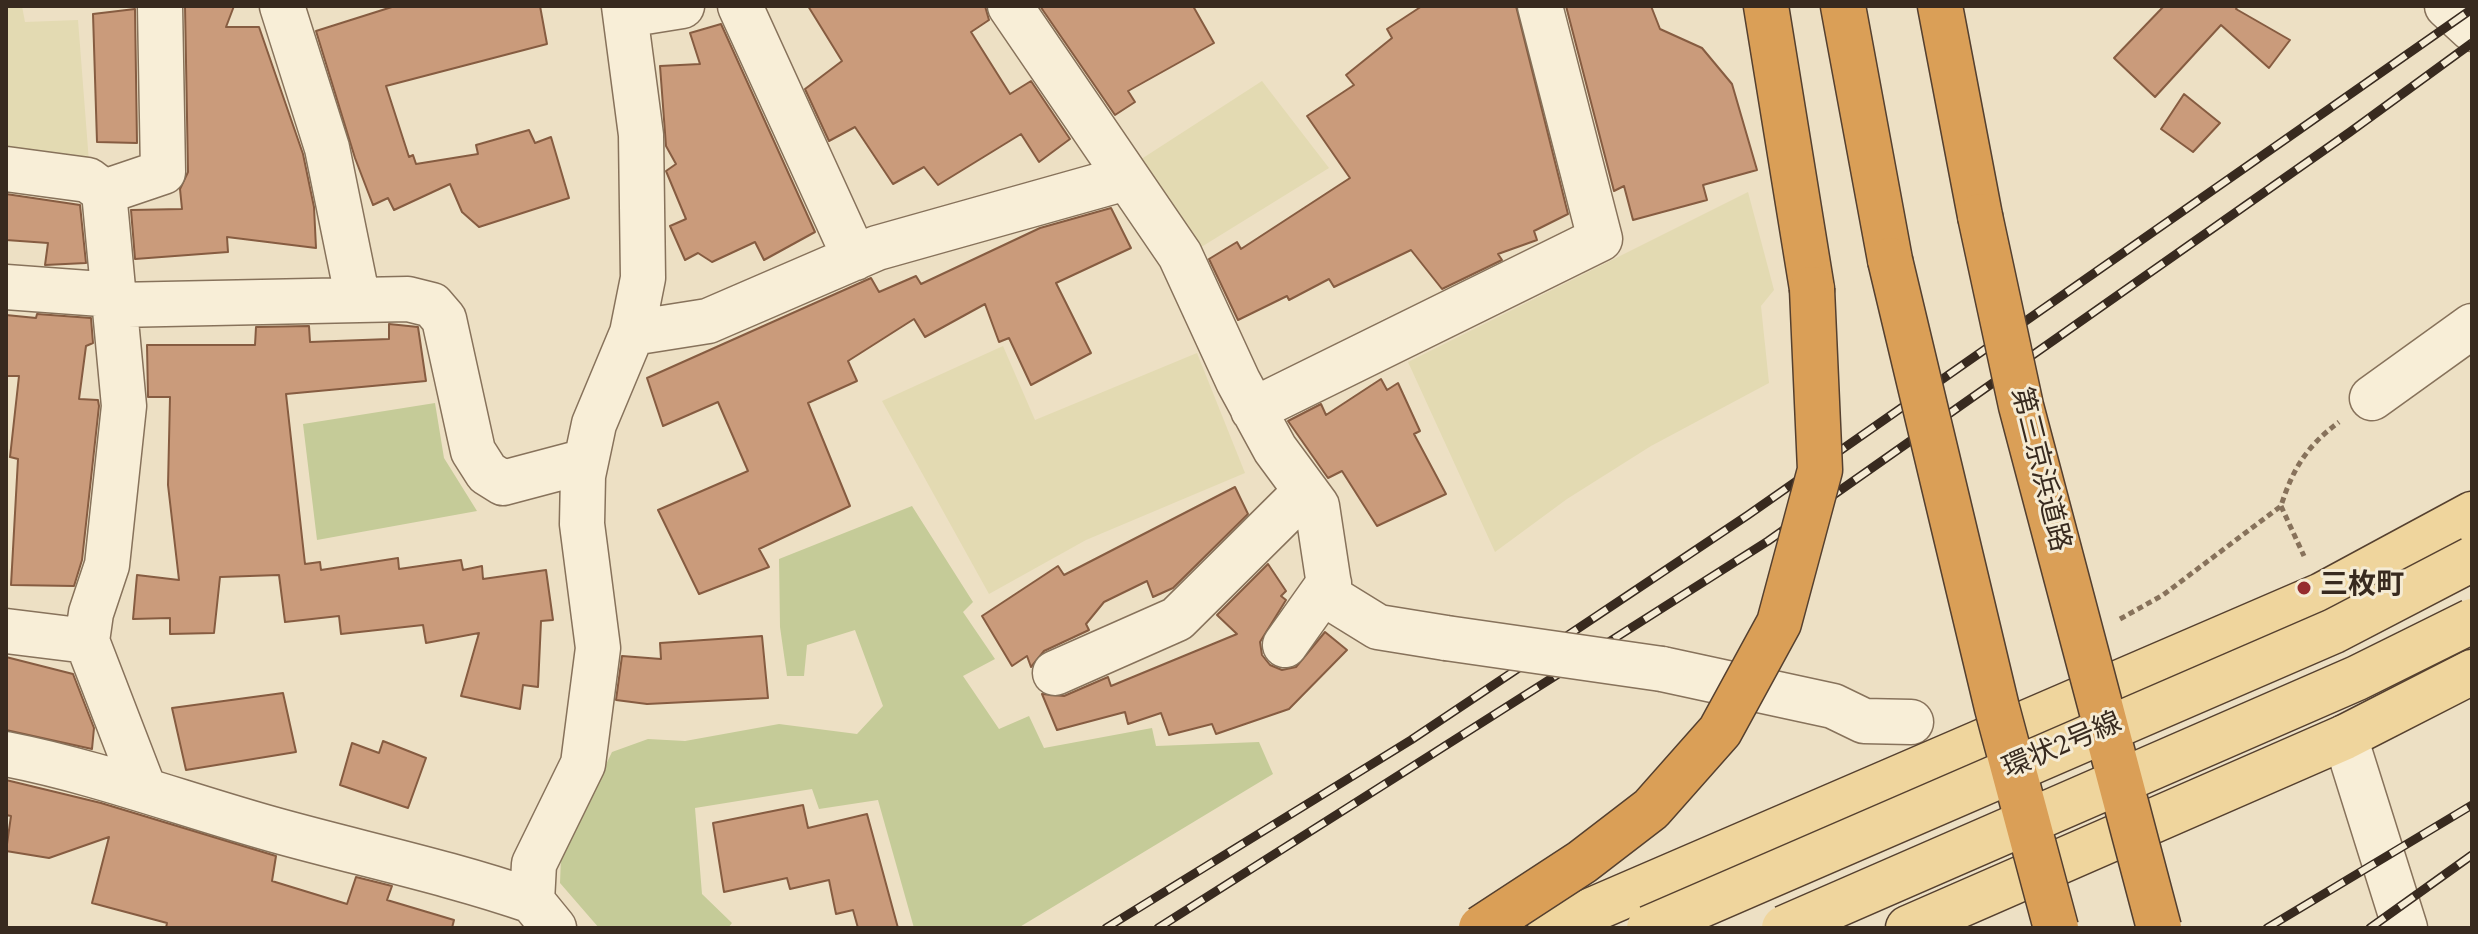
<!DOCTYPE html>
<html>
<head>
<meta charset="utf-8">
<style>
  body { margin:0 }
  #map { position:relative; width:2478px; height:934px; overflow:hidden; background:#ede0c4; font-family:Spectral,serif }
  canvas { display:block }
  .frame { position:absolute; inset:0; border:8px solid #382a1f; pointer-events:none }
</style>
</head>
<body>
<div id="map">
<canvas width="2478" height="934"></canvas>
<div class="frame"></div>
</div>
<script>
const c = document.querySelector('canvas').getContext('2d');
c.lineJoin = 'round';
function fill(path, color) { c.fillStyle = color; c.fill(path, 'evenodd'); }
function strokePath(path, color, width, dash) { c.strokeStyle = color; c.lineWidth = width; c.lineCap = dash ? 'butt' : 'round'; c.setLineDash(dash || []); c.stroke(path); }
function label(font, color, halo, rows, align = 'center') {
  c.font = font + ' Spectral,"Noto Sans JP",serif'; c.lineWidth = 6; c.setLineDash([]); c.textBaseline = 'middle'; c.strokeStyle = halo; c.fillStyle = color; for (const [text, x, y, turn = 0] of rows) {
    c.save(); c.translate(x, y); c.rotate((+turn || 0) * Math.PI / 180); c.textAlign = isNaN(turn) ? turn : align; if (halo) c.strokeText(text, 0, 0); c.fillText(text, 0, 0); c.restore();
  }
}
fill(new Path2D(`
  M6,6h16l3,16 53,-2 11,142 -83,-13z
  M1262,81l67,87 -139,86 -61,-87z
  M1748,192l26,98 -13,16 8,77 -118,63 -84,53 -72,53 -87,-190z
  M1003,346l32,74 162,-67 48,120 -159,67 -97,54 -107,-193z`), '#e3dab2');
fill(new Path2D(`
  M435,403l9,55 33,53 -160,29 -14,-116z
  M912,506l61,96 -10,10 32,47 -32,17 36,53 30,-13 15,32 108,-20 4,18 103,-4 14,32 -255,154h-104l-36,-128 -59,9 -7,-20 -117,19 7,86 30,29 -4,5h-129l-39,-45 1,-26 51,-105 36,-13 37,2 94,-17 78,10 26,-28 -28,-76 -48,15 -3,31h-17l-7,-49 -1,-68z`), '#c5cb98');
const building = new Path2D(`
  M185,6h49l-8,21h33l44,127 11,53 2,41 -89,-11 1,15 -93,7 -4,-49 51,-1 -2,-20 8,-17z
  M395,6h145l7,38 -161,42 23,71 4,-2 3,9 62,-10 -2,-9 53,-15 6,13 16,-6 18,61 -90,29 -17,-15 -12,-28 -56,26 -6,-12 -15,7 -18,-47 -39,-127z
  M808,6h177l4,14 -18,12 39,62 21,-13 39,58 -31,23 -18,-28 -83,51 -14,-18 -31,17 -38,-57 -26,14 -24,-52 37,-28z
  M1040,6h153l21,37 -86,48 7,11 -20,13z
  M1422,6h94l52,208 -34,17 3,9 -39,14 4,6 -60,29 -31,-39 -77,37 -5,-8 -40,21 -2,-4 -49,24 -29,-61 28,-17 4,7 109,-71 -43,-62 47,-31 -8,-10 46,-37 -5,-9z
  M1566,6h85l9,23 42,19 30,36 25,86 -54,15 4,15 -74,20 -9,-34 -10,5z
  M2164,6h74l-2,3 54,31 -21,28 -48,-43 -66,72 -41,-39z
  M135,9l2,134 -40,-1 -4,-128z
  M721,24l94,208 -51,28 -9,-18 -43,20 -14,-9 -13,7 -15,-34 16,-7 -20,-48 10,-7 -10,-18 -6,-80 40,-2 -10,-31z
  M2184,94l36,29 -27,29 -32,-23z
  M6,194l74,11 6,58 -41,2 3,-22 -42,-3z
  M1111,208l20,40 -75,35 35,70 -60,32 -22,-47 -10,4 -14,-38 -60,33 -11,-18 -66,42 9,20 -49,22 42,103 -91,43 10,18 -70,27 -41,-84 90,-39 -30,-69 -55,24 -16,-48 224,-100 8,14 37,-16 5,8 119,-56z
  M37,314l54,4 2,25 -7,3 -7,53 19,1 1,6 -17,154 -8,26 -63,-1 7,-126 -8,-2 9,-81h-13v-61l30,3z
  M389,324l29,3 8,54 -140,13 19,170 15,-2 1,8 77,-12 1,11 62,-9 2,10 19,-4 1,13 63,-9 7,50 -12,1 -3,66 -15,-2 -3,24 -59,-13 18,-63 -53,10 -3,-18 -82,9 -2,-18 -54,6 -6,-47 -59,2 -6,56 -44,1v-16l-37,1 4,-44 42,5 -11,-95 2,-88h-22l-1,-52h108l1,-18 53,-1 1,16 79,-3z
  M1381,379l6,11 11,-7 22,48 -6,3 32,60 -69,32 -35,-55 -14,7 -40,-57 33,-17 5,11z
  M1235,487l13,27 -75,74 -20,9 -6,-16 -43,21 -18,22 3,6 -45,21 -13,16 -4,-11 -15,10 -30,-50 76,-50 6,9z
  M1268,564l18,27 -5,5 5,4 -26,42 2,13 8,10 12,5 14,-3 29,-35 22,18 -58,59 -73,25 -4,-10 -43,11 -8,-22 -33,11 -3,-12 -68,18 -15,-36 22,2 44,-19 3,9 126,-52 -20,-19z
  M762,636l6,62 -121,6 -31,-4 6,-44 39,3 -1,-16z
  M6,657l67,17 21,54 -2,21 -86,-19z
  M283,693l13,59 -110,18 -14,-62z
  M383,741l43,17 -18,50 -68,-23 12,-42 27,10z
  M6,780l95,23 175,53 -4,25 75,23 9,-27 36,9 -5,14 67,20 -2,8h-286l1,-5 -75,-20 17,-66 -60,21 -43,-7 5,-35 -5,-1z
  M803,805l5,23 59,-14 31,114h-40l-5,-18 -17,4 -7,-34 -39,9 -3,-11 -63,14 -11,-69z`);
fill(building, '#ca9b7b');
strokePath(building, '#865c41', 2);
const minor = new Path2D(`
  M282,6l45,142 31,152
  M740,6l115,252
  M1010,6l170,249 58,126 37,68 42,57 14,92 47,29 68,11
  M2447,6l25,23
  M626,15l56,-9
  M6,169l82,11 16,12 20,214 -17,159 -16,48 -4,28 57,148
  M104,192l59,-20 -3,-166
  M6,287l109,8
  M116,305l292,-6 24,6 12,14 29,132 14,22 16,10 83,-22
  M632,333l76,-12 169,-73 249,-70
  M2372,398l100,-72
  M1253,410l347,-171 -60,-233
  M6,631l81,10
  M1285,645l44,-62
  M1662,669l171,37 31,15 47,1
  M1055,673l122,-54 129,-128
  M2345,737l60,191
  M6,754c92,18 179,51 269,76 86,24 173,42 257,71
  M554,928l-22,-27 2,-37 49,-100 15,-116 -16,-124 1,-48 11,-52 38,-91 11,-55 -2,-143 -17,-129`);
const major = new Path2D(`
  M1550,928l772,-333 150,-81
  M1908,928l437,-191 127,-65`);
const highway = new Path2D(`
  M1766,6l46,283
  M1843,6l47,254
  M1940,6l40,210`);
strokePath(minor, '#87725b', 47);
strokePath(major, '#55402f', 47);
strokePath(highway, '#55402f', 47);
strokePath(new Path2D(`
  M2281,506l23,50
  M2120,619l43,-24 118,-89c12,-38 26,-60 58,-84`), '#87725b', 5, [6, 4]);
strokePath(minor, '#f8eed7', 44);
strokePath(major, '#efd59d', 44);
strokePath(highway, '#da9f57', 44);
const rail = new Path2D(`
  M1106,928l305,-188 337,-225 724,-506
  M1158,928l610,-387 582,-409 122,-89
  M2267,928l205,-123
  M2370,928l102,-73`);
strokePath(rail, '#382a1f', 9);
strokePath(rail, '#f5ebd4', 6, [18]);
const minorBridge = new Path2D(`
  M1446,638l216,31`);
const majorBridge = new Path2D(`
  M1649,928l685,-297 138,-72
  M1784,928l573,-250 115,-57`);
const highwayBridge = new Path2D(`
  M1980,216l41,190 138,522
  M1890,260l107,448 59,220
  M1481,928l101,-66 69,-53 69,-78 59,-108 41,-153 -8,-181`);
strokePath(minorBridge, '#87725b', 47, []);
strokePath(majorBridge, '#55402f', 47, []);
strokePath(highwayBridge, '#55402f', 47, []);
strokePath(minorBridge, '#f8eed7', 44);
strokePath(majorBridge, '#efd59d', 44);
strokePath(highwayBridge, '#da9f57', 44);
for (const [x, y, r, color] of [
  [2304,588,8,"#952c2e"]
]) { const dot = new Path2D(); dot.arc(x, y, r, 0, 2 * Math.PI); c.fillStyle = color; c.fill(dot); strokePath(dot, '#f5ebd4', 3); }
label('28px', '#382a1f', '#f5ebd4', [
  ["第三京浜道路",2038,470,76],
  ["環状2号線",2063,748,-23]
]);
label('bold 28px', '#382a1f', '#f5ebd4', [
  ["三枚町",2320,588]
], 'left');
</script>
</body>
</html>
